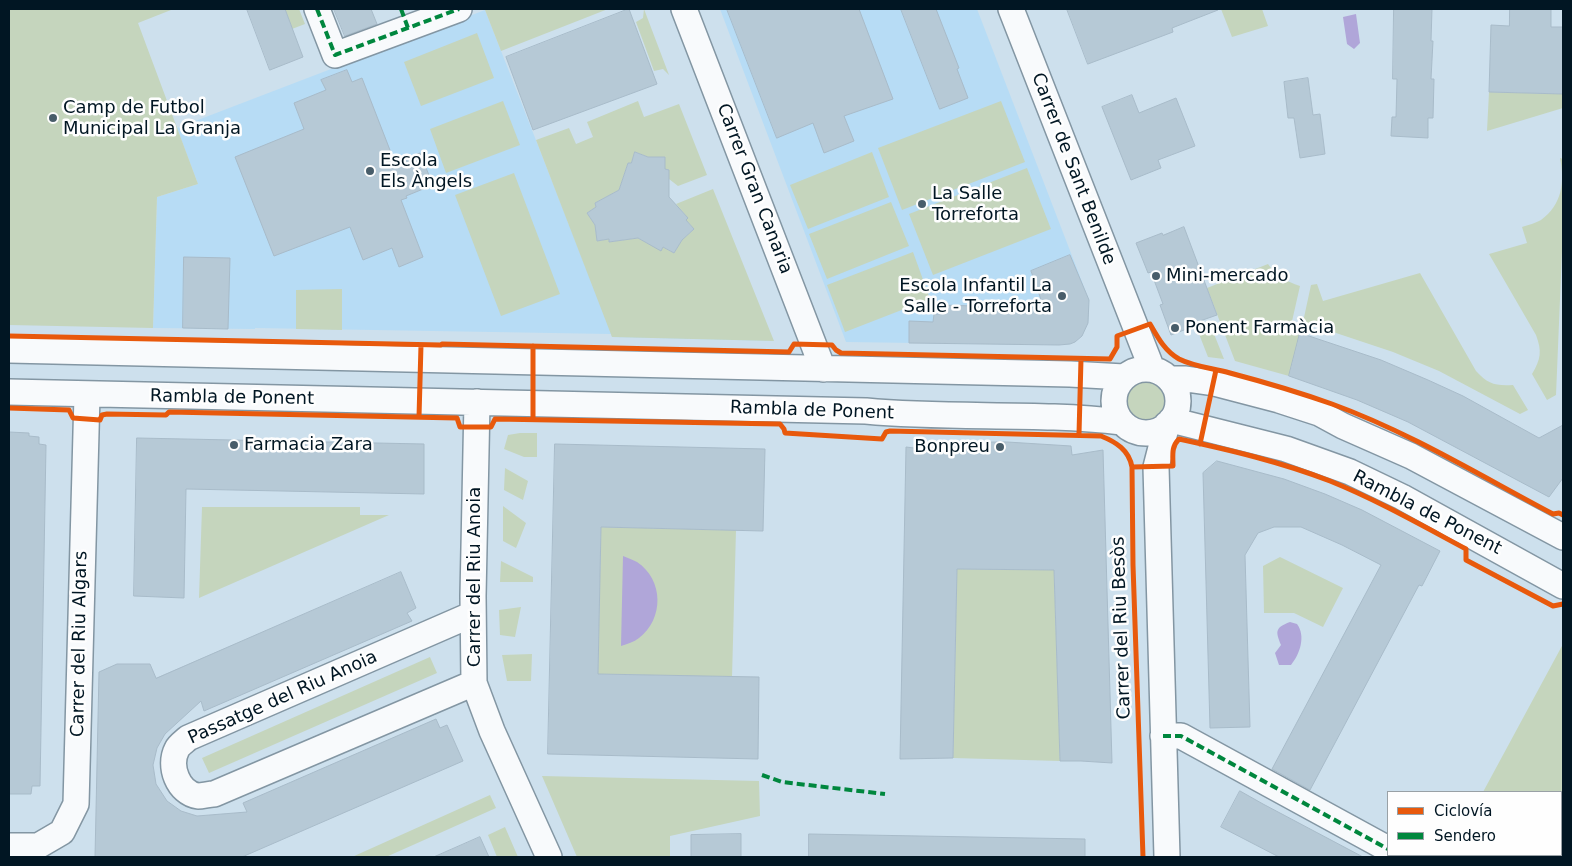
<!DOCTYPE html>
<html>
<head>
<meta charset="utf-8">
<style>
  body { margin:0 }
  #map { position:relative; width:1572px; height:866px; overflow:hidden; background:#cde0ed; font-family:"DejaVu Sans",sans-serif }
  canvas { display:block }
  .frame { position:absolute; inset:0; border:10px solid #011623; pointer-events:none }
  .legend { position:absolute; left:1387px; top:791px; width:175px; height:65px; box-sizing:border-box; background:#fefefe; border:1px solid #99a1a6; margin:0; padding:6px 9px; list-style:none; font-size:15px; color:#011623 }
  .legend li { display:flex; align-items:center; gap:10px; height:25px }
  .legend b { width:25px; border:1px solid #99a1a6 }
</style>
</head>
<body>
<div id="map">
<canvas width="1572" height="866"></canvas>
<div class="frame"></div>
<ul class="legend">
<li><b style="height:6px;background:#e8590c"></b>Ciclovía</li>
<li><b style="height:6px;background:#00873e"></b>Sendero</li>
</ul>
</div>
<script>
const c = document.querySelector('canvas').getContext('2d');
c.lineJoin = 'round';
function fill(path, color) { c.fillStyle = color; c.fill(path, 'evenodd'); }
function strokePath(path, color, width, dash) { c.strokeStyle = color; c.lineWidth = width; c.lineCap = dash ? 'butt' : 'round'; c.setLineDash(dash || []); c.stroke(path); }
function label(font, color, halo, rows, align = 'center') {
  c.font = font + ' "DejaVu Sans",sans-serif'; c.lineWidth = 5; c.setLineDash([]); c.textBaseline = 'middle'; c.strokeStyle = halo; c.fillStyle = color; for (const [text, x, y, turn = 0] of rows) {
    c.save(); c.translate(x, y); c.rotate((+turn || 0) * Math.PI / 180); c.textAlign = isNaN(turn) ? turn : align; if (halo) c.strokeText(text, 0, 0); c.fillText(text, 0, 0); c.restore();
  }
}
fill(new Path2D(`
  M720,9h257l112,291 -1,23 -6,13 -12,8 -11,1 -213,-3z
  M485,10l101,258 188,73 -162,-4 -1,-3 -356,-6v1l-102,-1 4,-131 41,-13 -21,-56z`), '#b7dcf5');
fill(new Path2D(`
  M9,9h161l1,1 -33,13 60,161 -41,13 -4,131 -144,-3z
  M285,9h14l6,15 -13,5z
  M488,9h120l-107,42 -16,-41z
  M644,9l25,66 -6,-6 -9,2 -18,-49 7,-4z
  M1221,9h41l6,17 -36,11z
  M477,33l17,45 -73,28 -17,-44z
  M1489,92l74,2v14l-76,23z
  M503,101l17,44 -74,28 -16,-44z
  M638,101l6,16 35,-13 28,71 -29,11 -9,-7v-9l-4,-1v-12h-17l-13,-5 -4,11h-3l-9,27 -24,13 1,4 -9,6 8,12 2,16 12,-2v3l29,-4 23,12 2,-3 11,6 8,-13 12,-11 -8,-9 2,-2 -12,-14 37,-15 61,152 -162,-4 -76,-197 33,-12 7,16 17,-7 -6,-15z
  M1001,101l24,61 -123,48 -24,-62z
  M872,152l17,45 -81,32 -18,-44z
  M1560,158l3,1v68l-7,168 -9,5 -15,-26c9,-15 10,-23 4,-39l-47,-81 38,-11 -5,-16c6,-2 14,-4 19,-7 21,-15 24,-38 19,-62z
  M1027,168l24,61 -118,46 -24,-61z
  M514,173l46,121 -59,22 -46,-121z
  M891,202l18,44 -82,33 -18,-45z
  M913,252l17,47 -85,33 -18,-47z
  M1268,264c9,13 18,17 32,22l-10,44 10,3 -11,43 -54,-15 -28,-73z
  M1420,273l56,98c12,13 19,15 37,14l15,25 -8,4 -81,-43 -46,-19 -90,-30 8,-37 6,-1 6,17z
  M342,289v41l-46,-1v-39z
  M1212,329l12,30 -16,-2 -9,-23z
  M1121 400a22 22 0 1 1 44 0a22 22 0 1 1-44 0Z
  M520,433h17v24h-13l-20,-8 4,-14z
  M505,468l23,13 -5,19 -19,-10z
  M503,506l23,17 -10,25 -13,-7z
  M202,507h158v8h29l-190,83z
  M601,527l135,3 -4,147 -134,-3z
  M1280,557l63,31 -20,39 -29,-14h-30l-1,-47z
  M501,561l32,16v5h-33z
  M957,569l97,1 6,191 -107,-3z
  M521,607l-6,30 -15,-2 -1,-25z
  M1563,644v213h-115l2,-2h111v-63h-78z
  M532,654l-1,27h-24l-5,-26z
  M430,657l7,16 -228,100 -7,-15z
  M542,776l217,5 1,35 -90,20v21h-93z
  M490,795l6,13 -110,49h-34z
  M505,827l13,30h-21l-9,-22z`), '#c5d5bd');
fill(new Path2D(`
  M1356,14l4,29 -6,6 -7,-5 -4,-27z
  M623,556c5,2 10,4 14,6 27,18 27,57 2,76 -5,4 -12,6 -18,8z
  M1290,622l7,2c9,12 3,30 -6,41h-12l-4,-12 6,-8c-5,-13 -7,-17 9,-23z`), '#b0a6d9');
const building = new Path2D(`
  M247,9h38l18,48 -33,13z
  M334,9h37l6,15 -32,12z
  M629,9l28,75 -124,46 -27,-73z
  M727,9h132l34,90 -49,17 10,25 -30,12 -11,-30 -36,15z
  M901,9h35l23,59 -2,1 11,29 -28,11z
  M1067,9h151v1l-46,18 1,4 -85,32z
  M1394,9h38l-1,32h2l-2,38h3l-1,39h-5v20l-37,-2 1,-19h4l1,-38h-4z
  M1510,9h41v18h12v67l-74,-2 2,-67 18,1z
  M347,70l5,12 10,-4 33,85 25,-10 13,32 -27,11 1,2 -6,2 22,57 -24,10 -7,-19 -29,12 -13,-33 -76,29 -39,-99 69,-28 -10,-26 32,-13 -5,-10z
  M1308,78l5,37 7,-1 5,40 -25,4 -6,-40h-6l-4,-36z
  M1132,95l7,18 37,-15 19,48 -37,14 3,8 -30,12 -29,-73z
  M635,152l13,5h17v12l4,1v27l19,21 -2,2 8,9 -12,11 -8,13 -11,-6 -2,4 -23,-13 -29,4v-3l-12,2 -2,-16 -8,-12 9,-6 -1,-4 24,-13 9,-27h3z
  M1184,227l33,88 -20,7v3l-26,10 -11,-30 3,-1 -12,-32 -3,1 -12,-30 26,-10 1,2z
  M1070,255l19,45 -1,23 -6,13 -7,6 -5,2 -11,1 -150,-2v-22l24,1 1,-8h6v-9l104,3 -13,-37z
  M184,257l46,1 -2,71 -45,-1z
  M1300,333l81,27 47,20 35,16 76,42 24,-13v53l-14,19 -141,-75 -51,-22 -68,-24z
  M9,432l20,1v3l10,1v7l7,1 -6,341h-8l-1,8h-22z
  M137,438l287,6v50l-238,-5 -2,109 -50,-2z
  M1007,442l64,4 1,9 31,-5 9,313 -31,-2h-21l-6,-191 -97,-1 -4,189 -53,1 6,-312 32,4v-8z
  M555,444l210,5 -2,82 -162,-4 -3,147 161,3 -1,82 -210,-5z
  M1217,461l67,18 41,15 37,16 78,41 -18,35 -3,-1 -109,205 -38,-21 109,-204 -39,-20 -41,-18h-27l-16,6 -13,22 5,172 -40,1 -7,-255z
  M401,572l15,36 -9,5 5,8 -208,90 -3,-10 -36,33 -8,14 -4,17 3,19 11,17 14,10 16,5 50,-4 -4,-9 193,-84 4,9 7,-3 16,36 -221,96h-147l4,-185 18,-8h33l6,14z
  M1240,791l23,13 100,53h-84l-58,-30z
  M741,834v23h-50v-22z
  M809,834l276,5v18h-276z
  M480,837l9,20h-55z`);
fill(building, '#b6c9d6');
strokePath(building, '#a8bbc9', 1);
const minor = new Path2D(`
  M317,9l18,46 124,-46
  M684,9l139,360
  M1011,9l141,360
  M9,350l1061,24 54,3
  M1114 401a32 32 0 1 1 64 0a32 32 0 1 1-64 0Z
  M1169,379h17l28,4 65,17 40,13 24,13 68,30 152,81
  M9,392l857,19c85,8 171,1 256,11
  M477,402l-4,194 1,87 18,48 57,126
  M1171,420l115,29 64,23 52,25 161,89
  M473,614l-285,124c-3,3 -9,7 -11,11 -9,17 1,44 21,47 5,0 11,-2 16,-2l260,-111
  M1163,736h18l207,113
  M9,846h29l24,-14 14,-28 11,-409
  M1167,857l-11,-390 11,-43`);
strokePath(minor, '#8396a3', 28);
strokePath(minor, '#f8fafc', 25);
strokePath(new Path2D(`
  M317,9l18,46 124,-46
  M401,9l7,19
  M1163,736h18l207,113
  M762,775l20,7 103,12
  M1399,855l5,2`), '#00873e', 4, [8, 4]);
strokePath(new Path2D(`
  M9,336l432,9 1,-1 347,8 5,-8 38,1 4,5 5,3 269,6 7,-12v-11l33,-12c8,14 15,27 29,35 16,8 33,9 51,14 34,9 68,19 102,31 77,28 149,72 221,110l6,-1 4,2
  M9,408l60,2 4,8 27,2 2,-5 5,-1 59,1 3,-3 288,6 3,9h31l4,-8 285,5 4,5 1,4 97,6 4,-7 4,-1 211,5c15,6 28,14 31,31l1,98 10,292
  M419,417l2,-72
  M533,419v-73
  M1079,434l2,-75
  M1200,444l16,-74
  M1132,467l41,-1c0,-11 -2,-19 6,-27 51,11 102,23 151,42 47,19 91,44 136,68v11l87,46 10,-2`), '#e8590c', 5);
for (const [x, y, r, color] of [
  [53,118,5,"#485d6a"],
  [370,171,5,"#485d6a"],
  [922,204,5,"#485d6a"],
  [1156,276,5,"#485d6a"],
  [1062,296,5,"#485d6a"],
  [1175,328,5,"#485d6a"],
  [234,445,5,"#485d6a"],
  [1000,447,5,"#485d6a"]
]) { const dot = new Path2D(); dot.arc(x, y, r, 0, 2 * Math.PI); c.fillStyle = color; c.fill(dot); strokePath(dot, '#fefefe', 2); }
label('18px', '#011623', '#fefefe', [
  ["Camp de Futbol",63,108],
  ["Municipal La Granja",63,129],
  ["Escola",380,161],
  ["Els Àngels",380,182],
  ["La Salle",932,194],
  ["Torreforta",932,215],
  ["Mini-mercado",1166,276],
  ["Escola Infantil La",1052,286,"right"],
  ["Salle - Torreforta",1052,307,"right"],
  ["Ponent Farmàcia",1185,328],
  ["Farmacia Zara",244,445],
  ["Bonpreu",990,447,"right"]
], 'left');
label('18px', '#011623', '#fefefe', [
  ["Carrer de Sant Benilde",1073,169,69],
  ["Carrer Gran Canaria",754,189,69],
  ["Rambla de Ponent",232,398,1],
  ["Rambla de Ponent",812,411,2],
  ["Rambla de Ponent",1427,513,27],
  ["Carrer del Riu Anoia",475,577,-90],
  ["Carrer del Riu Besòs",1122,628,-92],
  ["Carrer del Riu Algars",80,644,-89],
  ["Passatge del Riu Anoia",283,698,-24]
]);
</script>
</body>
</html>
